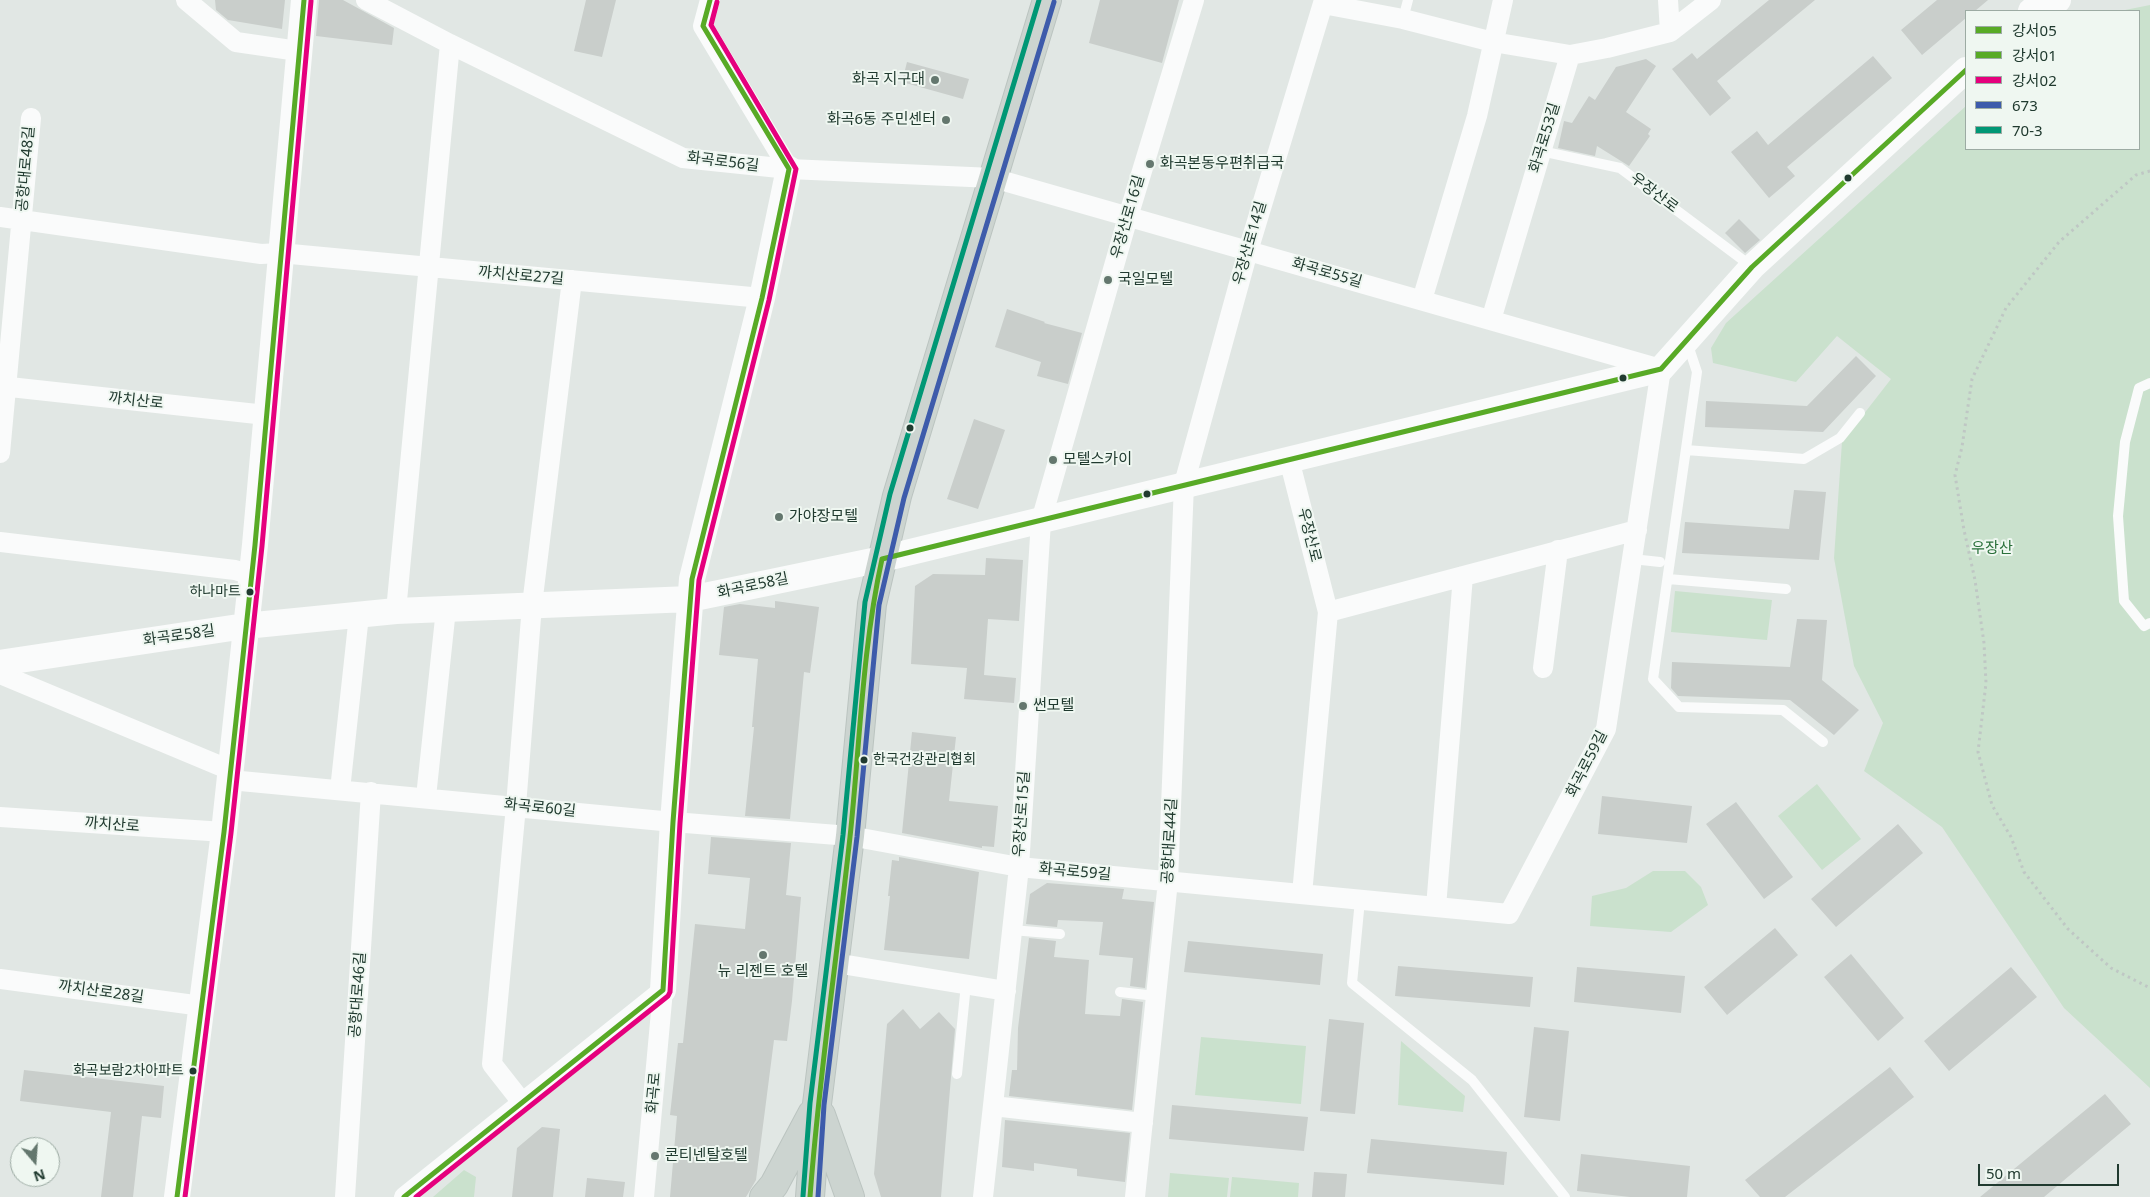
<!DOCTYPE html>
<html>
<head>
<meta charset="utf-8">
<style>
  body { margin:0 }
  #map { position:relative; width:2150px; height:1197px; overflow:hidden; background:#e1e7e4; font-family:"Noto Sans","Noto Sans KR",sans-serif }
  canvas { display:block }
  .legend { position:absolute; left:1965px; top:10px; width:175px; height:140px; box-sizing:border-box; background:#eff7f1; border:1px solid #9caba3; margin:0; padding:6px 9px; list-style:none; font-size:15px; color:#203a2f }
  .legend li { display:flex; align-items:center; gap:10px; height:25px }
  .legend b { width:25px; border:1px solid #9caba3 }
  .north { position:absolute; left:10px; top:1137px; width:50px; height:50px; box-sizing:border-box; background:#eff7f1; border:1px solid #9caba3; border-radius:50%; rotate:162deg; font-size:14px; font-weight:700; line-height:20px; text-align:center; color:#203a2f }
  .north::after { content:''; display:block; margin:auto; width:18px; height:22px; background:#64776e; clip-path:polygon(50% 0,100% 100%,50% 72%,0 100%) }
  .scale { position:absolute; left:1978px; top:1164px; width:141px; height:22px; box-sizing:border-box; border:2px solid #203a2f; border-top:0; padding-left:6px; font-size:15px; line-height:18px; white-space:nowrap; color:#203a2f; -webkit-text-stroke:4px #eff7f1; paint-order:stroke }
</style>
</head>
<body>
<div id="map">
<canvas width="2150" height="1197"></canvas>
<ul class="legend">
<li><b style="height:6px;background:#58aa26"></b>강서05</li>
<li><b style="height:6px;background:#58aa26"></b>강서01</li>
<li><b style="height:6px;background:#e5007d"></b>강서02</li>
<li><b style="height:6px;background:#3d5bab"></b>673</li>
<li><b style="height:6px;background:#009775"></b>70-3</li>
</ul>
<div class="north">N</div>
<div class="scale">50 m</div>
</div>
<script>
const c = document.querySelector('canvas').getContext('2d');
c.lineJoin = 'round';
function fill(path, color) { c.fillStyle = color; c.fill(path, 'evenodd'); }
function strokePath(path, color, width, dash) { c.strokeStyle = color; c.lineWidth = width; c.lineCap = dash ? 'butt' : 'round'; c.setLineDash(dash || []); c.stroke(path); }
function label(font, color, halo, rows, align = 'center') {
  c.font = font + ' "Noto Sans","Noto Sans KR",sans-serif'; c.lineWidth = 4; c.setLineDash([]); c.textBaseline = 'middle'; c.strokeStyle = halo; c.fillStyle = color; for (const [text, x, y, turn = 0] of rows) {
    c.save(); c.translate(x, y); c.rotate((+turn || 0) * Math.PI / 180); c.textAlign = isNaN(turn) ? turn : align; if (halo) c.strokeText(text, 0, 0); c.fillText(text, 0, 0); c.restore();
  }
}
fill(new Path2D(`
  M2150,5v1083l-86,-80 -122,-181 -78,-56 19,-48 -29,-57 -20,-108 8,-116 49,-63 -54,-43 -41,46 -83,-19 -2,-15 15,-25 240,-217v43h173v-138h-19z
  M1675,591l97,9 -5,40 -96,-8z
  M1817,784l44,55 -39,31 -44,-54z
  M1653,871h32l16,16 7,18 -37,27 -81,-6 2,-30 34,-8z
  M1201,1037l105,9 -5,58 -106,-9z
  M1401,1041l64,55 -2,16 -65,-7z
  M464,1170l12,7 -2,20h-41z
  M1170,1173l59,5 -2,19h-59z
  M1232,1177l67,6 -1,14h-68z`), '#cae1cd');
fill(new Path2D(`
  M215,0h70l-3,29 -54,-9 -12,-10z
  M319,0h24l51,28 -2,17 -76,-9z
  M586,0h30l-14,57 -28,-6z
  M1100,0h79l-17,63 -73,-20z
  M1769,0h46l-98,81 14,17 -21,18 -38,-47 20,-16 5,6z
  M1937,0h51l-13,11h-9v7l-44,37 -21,-25z
  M1873,56l19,22 -105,89 8,9 -26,22 -38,-46 26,-21 11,14z
  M1646,59l10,7 -30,46 25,17 -3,5 2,2 -21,30 -32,-20 -2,10 -37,-8 6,-27 8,2 17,-27 6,4 21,-33z
  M907,62l62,17 -6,20 -61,-17z
  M1739,219l21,21 -15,13 -20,-20z
  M1007,309l38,13 -1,1 38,10 -14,51 -31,-8 4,-14 -46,-15z
  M1856,356l20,20 -53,56 -118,-5 1,-26 101,5z
  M974,419l31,11 -27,79 -31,-10z
  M1794,490l32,2 -7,68 -137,-7 3,-31 104,7z
  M986,558l37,2 -4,61 -31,-2 -4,56 32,3 -2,25 -50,-4 3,-31 -56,-4 4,-78 18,-12 52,1z
  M775,601l44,6 -9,66 -6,-1 -14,147 -45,-3 9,-89h-2l6,-68 -39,-4 5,-48 16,-3 35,4z
  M1797,619l30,1 -5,60 37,30 -25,25 -44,-35 -112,-4 -7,-8 1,-26 118,5z
  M912,732l44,5 -7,64 49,5 -4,41 -12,-1v2l-80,-15z
  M1602,796l90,10 -5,37 -89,-9z
  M1736,802l57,75 -29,22 -58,-75z
  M1898,824l25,29 -87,74 -25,-28z
  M711,837l80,6 -5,52 15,2 -9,104 -5,40 -13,-1 -18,140 -10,17h-76l7,-81 -7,-1 8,-72h5l12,-119 50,5 5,-51 -42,-4z
  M899,857l80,15 -10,87 -85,-9 6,-54h-2l4,-36 7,1z
  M1047,883l77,6 -2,10 32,3 -9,86 -15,-2 3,-28 -34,-3 4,-33 -45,-2 -1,7 -31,-3 4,-30z
  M1775,928l23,27 -71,60 -23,-28z
  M1029,938l27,3 -2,16 35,3 -4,54 35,2 2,-17 21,3 -11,108 -123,-14 3,-26h5l1,-42z
  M1188,941l135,13 -3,31 -136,-13z
  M1851,954l53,64 -26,23 -54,-64z
  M1398,966l135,11 -3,30 -135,-11z
  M1577,967l108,9 -4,37 -107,-11z
  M2011,967l26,30 -88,74 -25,-30z
  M903,1009l17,20 19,-17 16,17 -14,168h-60l-7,-23 13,-150z
  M1329,1019l35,4 -9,91 -35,-3z
  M1534,1027l35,4 -9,90 -36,-4z
  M1890,1067l24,30 -129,100h-25l-15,-17z
  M24,1070l140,16 -3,32 -19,-2 -9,81h-32l10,-85 -91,-11z
  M2105,1094l26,30 -87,73h-64z
  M1172,1105l136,12 -4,34 -135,-12z
  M1005,1120l125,13 -5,49 -48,-6v-7l-43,-6v8l-32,-4z
  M542,1127l18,2 -7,68h-41l5,-49z
  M1371,1139l136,13 -3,33 -137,-12z
  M1581,1154l109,12 -3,31h-57l-53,-6z
  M1314,1172l33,2 -2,23h-33z
  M587,1178l38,4 -2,15h-38z`), '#c9cecb');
const primary = new Path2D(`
  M821,1115l29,82
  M764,1197l10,-12 38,-71
  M810,1197l7,-93 33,-268 22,-232 25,-108 150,-496`);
strokePath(primary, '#bbc4c0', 30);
strokePath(new Path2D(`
  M2150,171l-14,4 -77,67 -53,66 -34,71 -10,68 -7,28 9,55 11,50 9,63 2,40 -8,69 14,53 19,32 13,35 44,57 43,39 39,20`), '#bfc7c4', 3, [2.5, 4]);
strokePath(new Path2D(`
  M1403,19l5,-19
  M1541,151l79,17 131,98
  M1687,342l10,30 -44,307 26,28 104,3 40,32
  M2150,383l-11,5 -14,54 -7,74 6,85 20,25 6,-3
  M1686,450l118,9 36,-21 20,-25
  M1632,559l28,3
  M1668,579l118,10
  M1360,900l-8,83 120,97 93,117
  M1012,930l48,4
  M1120,992l36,4
  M957,1074l9,-90`), '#fafbfb', 10);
strokePath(new Path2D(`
  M186,0l50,42 62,9
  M710,0l-7,26 86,143
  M1668,0l2,32
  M1323,4l80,15 90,23 77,13
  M0,217l261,37 19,-1 482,45
  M1422,300l55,-184 26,-116
  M1491,320l79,-265 37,-7 63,-16 41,-32
  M0,386l266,29
  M0,453l31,-335
  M1289,459l39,153
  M0,542l235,28 16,5
  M396,611l54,-567
  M1543,668l15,-118
  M0,674l230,96
  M230,780l443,42 177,14 169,31 490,47 97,-185 55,-360 -668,-191 -204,-9 -106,-11 -233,-114 -84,-44
  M340,790l19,-175
  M426,797l20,-188
  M0,817l224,15
  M1302,894l26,-282 309,-82
  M1436,907l27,-331
  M835,963l171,28
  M0,979l202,27
  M521,1101l-29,-37 24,-258 16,-201 40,-325
  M993,1106l150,17
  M345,1197l26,-405
  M404,1197l259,-207
  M644,1197l19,-207
  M983,1197l36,-330 22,-346 87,-304 66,-217
  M1135,1197l33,-316 16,-397 64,-233 76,-251`), '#fafbfb', 20);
strokePath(new Path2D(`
  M2031,11l27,-11
  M0,663l245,-37 151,-15 294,-12 192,-40 779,-190 91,-102 214,-197
  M663,990l10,-168 19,-243 70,-281 27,-129
  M177,1197l47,-365 31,-287 49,-545`), '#fafbfb', 26);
strokePath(primary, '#ccd4d0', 28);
strokePath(new Path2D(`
  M882,559l779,-190 91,-102 214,-197
  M810,1197c9,-121 27,-240 40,-360 10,-93 12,-187 32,-278`), '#58aa26', 5);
strokePath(new Path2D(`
  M177,1197l47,-365 31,-287 49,-545
  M404,1197l259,-207 10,-168 19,-243 70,-281 27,-129 -86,-143 7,-26`), '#58aa26', 5);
strokePath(new Path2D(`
  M185,1197l46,-364 31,-287 49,-545
  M416,1197l252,-201 2,-4 10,-169 19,-243 70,-280 27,-131 -85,-144 6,-23`), '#e5007d', 5);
strokePath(new Path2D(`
  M818,1197l6,-92 33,-268 22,-232 25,-107 150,-496`), '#3d5bab', 5);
strokePath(new Path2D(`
  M803,1196l7,-93 33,-268 22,-233 25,-108 149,-494`), '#009775', 5);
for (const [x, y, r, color] of [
  [935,80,5,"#64776e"],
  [946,120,5,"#64776e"],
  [1150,164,5,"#64776e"],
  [1848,178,4.5,"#203a2f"],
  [1108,280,5,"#64776e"],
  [1623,378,4.5,"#203a2f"],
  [910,428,4.5,"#203a2f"],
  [1053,460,5,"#64776e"],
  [1147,494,4.5,"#203a2f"],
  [779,517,5,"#64776e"],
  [250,592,4.5,"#203a2f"],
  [1023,706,5,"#64776e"],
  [864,760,4.5,"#203a2f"],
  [763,955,5,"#64776e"],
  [193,1071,4.5,"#203a2f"],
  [655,1156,5,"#64776e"]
]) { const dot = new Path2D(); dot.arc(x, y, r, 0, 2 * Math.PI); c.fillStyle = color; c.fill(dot); strokePath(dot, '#eff7f1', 2); }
label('14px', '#203a2f', '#eff7f1', [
  ["하나마트",241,592],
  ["한국건강관리협회",873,760,"left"],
  ["화곡보람2차아파트",184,1071]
], 'right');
label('15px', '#203a2f', '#eff7f1', [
  ["화곡 지구대",925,80,"right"],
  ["화곡6동 주민센터",936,120,"right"],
  ["화곡본동우편취급국",1160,164],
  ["국일모텔",1118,280],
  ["모텔스카이",1063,460],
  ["가야장모텔",789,517],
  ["썬모텔",1033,706],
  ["뉴 리젠트 호텔",763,972,"center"],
  ["콘티넨탈호텔",665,1156]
], 'left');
label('15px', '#203a2f', '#eff7f1', [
  ["화곡로53길",1545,138,-73],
  ["화곡로56길",723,162,7],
  ["공항대로48길",26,169,-85],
  ["우장산로",1654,193,37],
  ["우장산로16길",1128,217,-74],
  ["우장산로14길",1250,243,-74],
  ["화곡로55길",1327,273,16],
  ["까치산로27길",521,276,5],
  ["까치산로",136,401,6],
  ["우장산로",1309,535,76],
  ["화곡로58길",753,586,-12],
  ["화곡로58길",179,636,-8],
  ["화곡로59길",1587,764,-63],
  ["화곡로60길",540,808,6],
  ["우장산로15길",1022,814,-86],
  ["까치산로",112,825,4],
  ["공항대로44길",1170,841,-87],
  ["화곡로59길",1075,872,5],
  ["까치산로28길",101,992,8],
  ["공항대로46길",358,995,-86],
  ["화곡로",654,1093,-85]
]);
label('15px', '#2a703b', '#eff7f1', [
  ["우장산",1992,549]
]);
</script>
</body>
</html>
